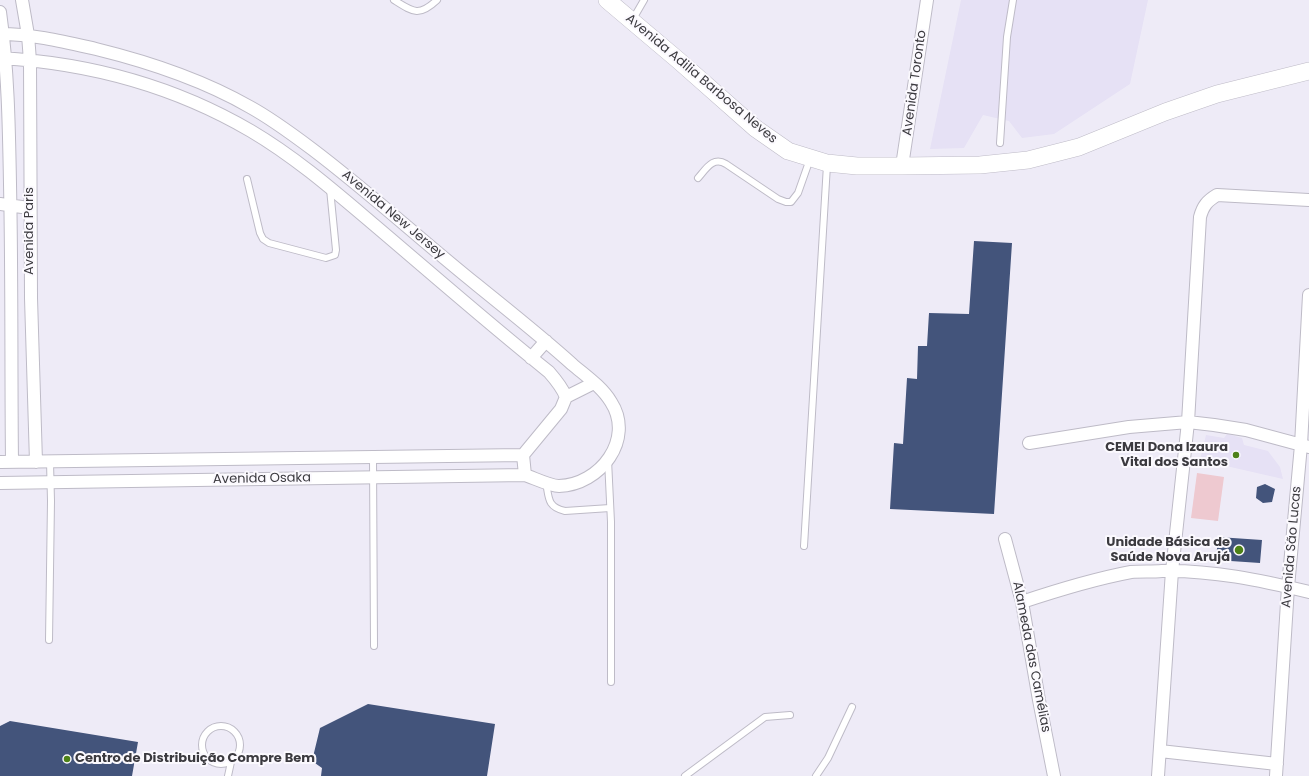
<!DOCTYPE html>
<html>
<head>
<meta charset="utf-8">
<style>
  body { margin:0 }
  canvas { display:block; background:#eeebf7 }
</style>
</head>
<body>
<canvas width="1309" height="776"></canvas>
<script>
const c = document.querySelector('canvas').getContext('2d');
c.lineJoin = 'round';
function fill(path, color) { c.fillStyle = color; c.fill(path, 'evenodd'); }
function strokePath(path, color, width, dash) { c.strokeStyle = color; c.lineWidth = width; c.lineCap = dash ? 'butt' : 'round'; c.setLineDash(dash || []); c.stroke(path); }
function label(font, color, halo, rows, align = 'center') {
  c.font = font + ' Poppins,sans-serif'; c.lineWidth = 4; c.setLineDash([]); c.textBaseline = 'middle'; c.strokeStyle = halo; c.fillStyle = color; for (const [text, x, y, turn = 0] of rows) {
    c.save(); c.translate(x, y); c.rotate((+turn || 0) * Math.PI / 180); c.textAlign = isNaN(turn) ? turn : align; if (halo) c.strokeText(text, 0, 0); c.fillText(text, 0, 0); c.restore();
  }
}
fill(new Path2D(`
  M961,0h187l-18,84 -76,50 -32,4 -13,-17 -26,-6 -19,33 -34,1z
  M1227,434l15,4 2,7 24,6 12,16 3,12 -83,-19 6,-25 18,3z`), '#e6e1f5');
fill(new Path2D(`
  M1197,473l27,4 -6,44 -27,-3z`), '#eec9d0');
fill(new Path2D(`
  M974,241l38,2 -18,271 -104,-5 4,-66 9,1 4,-66 10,1 1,-33h9l2,-33 40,1z
  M1265,484l10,5 -3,13 -9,1 -7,-5 1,-11z
  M1218,537l44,3 -2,23 -44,-3z
  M368,704l127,20 -8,52h-166l1,-8 -10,-7 8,-33z
  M10,721l128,21 -6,34h-132v-50z`), '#43547b');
const lane = new Path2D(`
  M394,0c19,12 25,17 43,0
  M633,19l11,-19
  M1000,143l7,-106 6,-37
  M698,178c8,-9 15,-22 28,-14l52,35 8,3h5l7,-9 12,-34
  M247,179l13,54 3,6 6,4 57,15 9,-3 1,-5 -6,-61
  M373,457l1,189
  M608,460l3,62v160
  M546,482c3,16 1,25 19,29l45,-3
  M804,546l23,-381
  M49,640l2,-139 -1,-39
  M202 745a19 19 0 1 1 38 0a19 19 0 1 1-38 0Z
  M228,776l3,-14
  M685,776l80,-59 25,-2
  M816,776l12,-18 24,-51`);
const street = new Path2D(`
  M22,0l6,35 2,26 1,237 5,164
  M0,12c8,57 9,115 10,172 2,93 1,186 2,278
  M0,34c33,0 65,8 96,15 53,13 107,31 154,58 22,12 42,27 62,42 57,43 110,92 165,136 32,26 65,52 96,80 13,11 29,22 38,37 24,37 -11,83 -52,84 -9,0 -25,-8 -34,-11l-525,8
  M0,58c88,5 174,28 251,73 44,26 82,59 121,92 59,50 117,101 177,149 7,8 13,15 17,25l-5,12 -38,46 2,20
  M902,166l25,-166
  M0,204l29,4
  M531,358l15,-17
  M566,397l28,-14
  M1029,443l100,-16 59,-5 26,3 32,5 63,17
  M0,462l523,-7
  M1005,539l17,63 17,98 15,76
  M1022,602c36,-12 72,-23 109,-30 10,-1 21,0 31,-1 50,-1 98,9 147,21
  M1160,751l117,13
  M1158,776l14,-205 16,-149 12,-205c3,-11 7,-16 17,-22l92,5
  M1276,776l12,-189 13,-142 8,-150`);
const secondary = new Path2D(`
  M607,0l71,60 77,68 33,23 39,12 30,3h45l78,-1 48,-5 51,-13 86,-35 52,-18 92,-23`);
strokePath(lane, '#bebbc7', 8);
strokePath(street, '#bebbc7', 14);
strokePath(secondary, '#bebbc7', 18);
strokePath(lane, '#fff', 6);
strokePath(street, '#fff', 12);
strokePath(secondary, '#fff', 17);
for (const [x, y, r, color] of [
  [1236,455,4,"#4e8218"],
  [1239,550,5,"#4e8218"],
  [67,759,4,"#4e8218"]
]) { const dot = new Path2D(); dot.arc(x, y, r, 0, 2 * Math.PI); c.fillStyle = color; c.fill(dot); strokePath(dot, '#fbf9fe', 1.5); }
label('13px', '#3b3a3f', '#fbf9fe', [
  ["Avenida Adilia Barbosa Neves",701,79,40],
  ["Avenida Toronto",915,83,-82],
  ["Avenida New Jersey",393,215,40],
  ["Avenida Paris",30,231,-90],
  ["Avenida Osaka",262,479,-1],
  ["Avenida São Lucas",1292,547,-85],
  ["Alameda das Camélias",1031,657,79]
]);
label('bold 13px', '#3b3a3f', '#fbf9fe', [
  ["CEMEI Dona Izaura",1228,448],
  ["Vital dos Santos",1228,463],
  ["Unidade Básica de",1230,543],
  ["Saúde Nova Arujá",1230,558],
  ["Centro de Distribuição Compre Bem",75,759,"left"]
], 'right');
</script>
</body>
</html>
